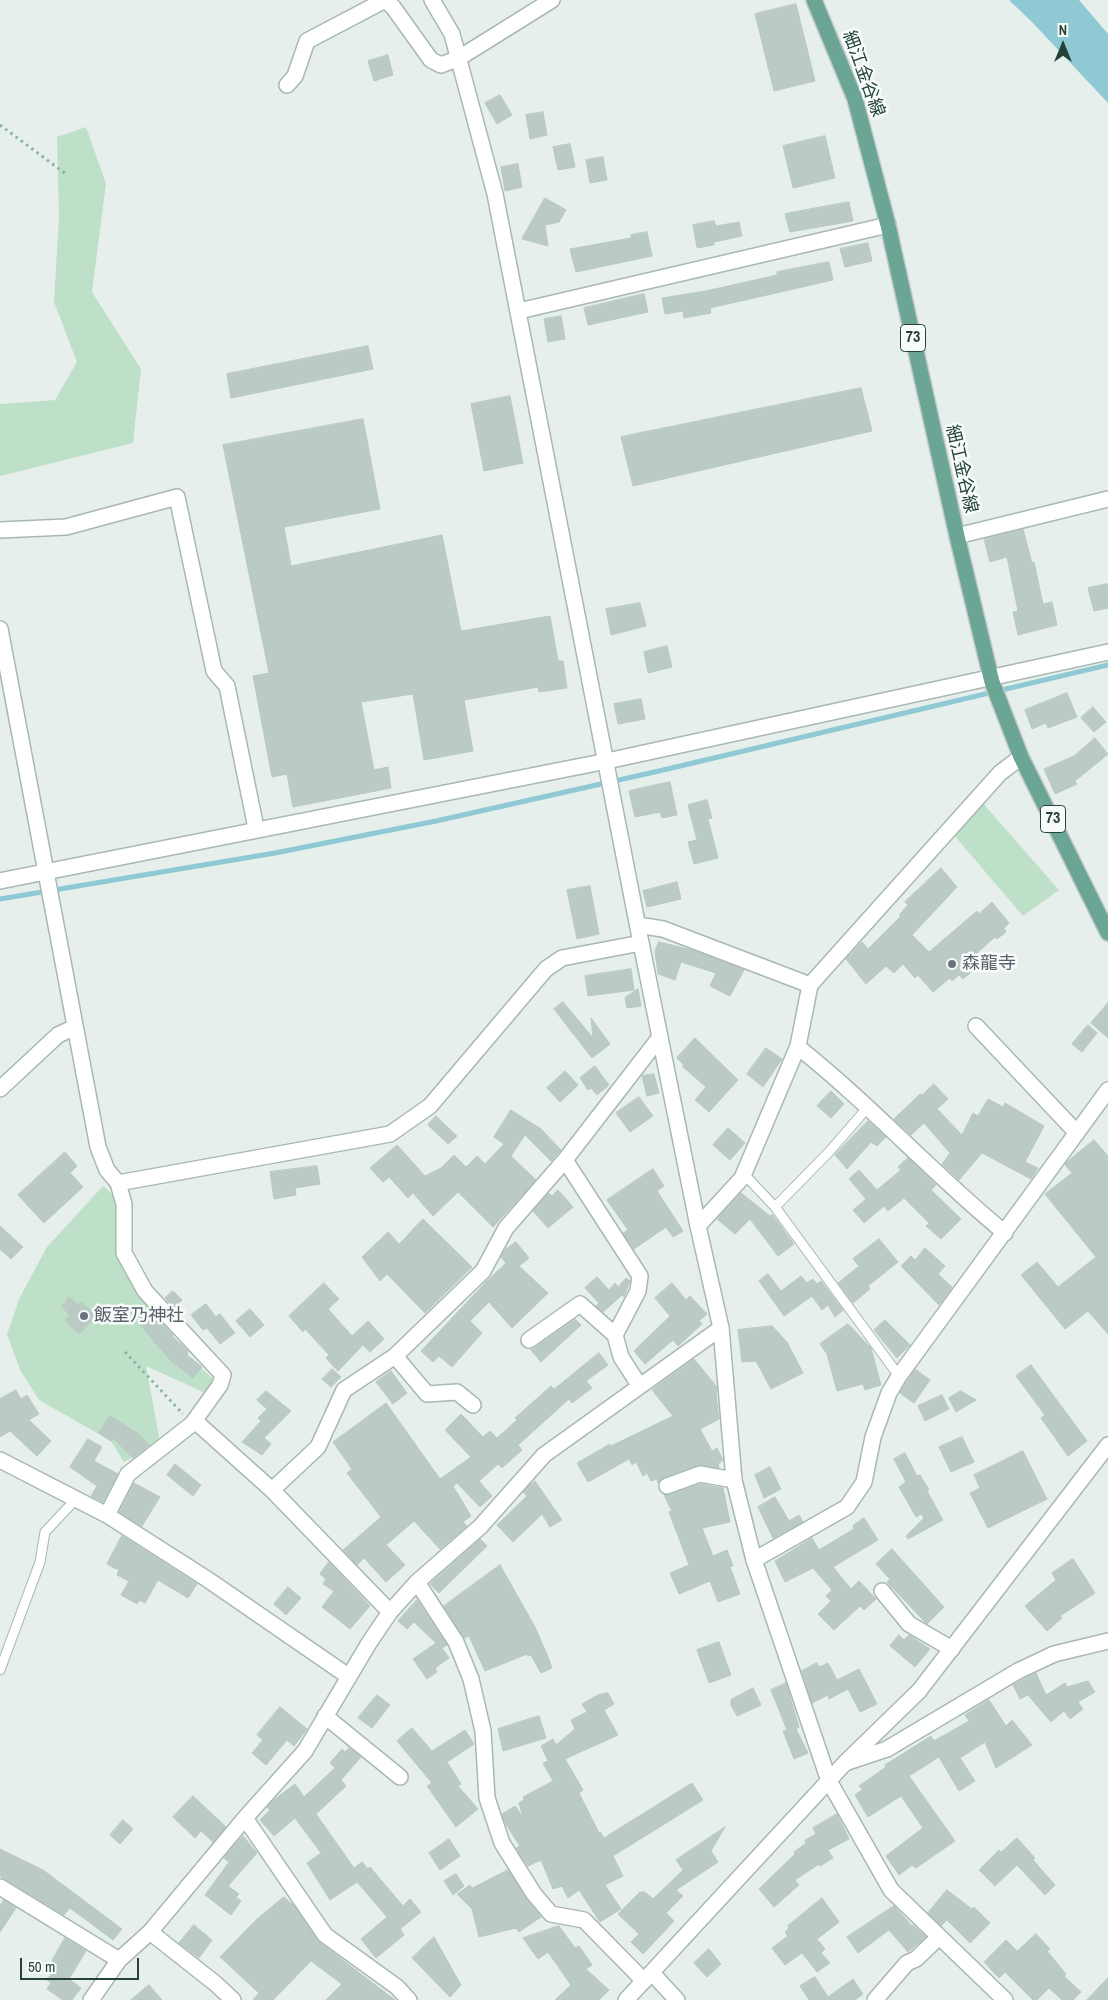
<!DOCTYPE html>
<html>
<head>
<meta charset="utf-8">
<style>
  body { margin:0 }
  #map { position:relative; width:1108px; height:2000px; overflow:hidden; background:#e6efeb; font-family:"Archivo Narrow",sans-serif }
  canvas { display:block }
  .north { position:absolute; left:1038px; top:20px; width:50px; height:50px; -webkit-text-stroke:4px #f7fbf9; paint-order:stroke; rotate:0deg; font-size:14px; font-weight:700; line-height:20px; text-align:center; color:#24423a }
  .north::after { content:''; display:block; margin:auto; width:18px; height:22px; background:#24423a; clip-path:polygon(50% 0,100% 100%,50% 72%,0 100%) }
  .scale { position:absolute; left:20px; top:1958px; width:119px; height:22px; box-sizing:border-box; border:2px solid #24423a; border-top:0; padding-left:6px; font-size:15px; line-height:18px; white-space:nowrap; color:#24423a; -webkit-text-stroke:4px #f7fbf9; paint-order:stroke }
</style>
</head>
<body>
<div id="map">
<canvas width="1108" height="2000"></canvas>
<div class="north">N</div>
<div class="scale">50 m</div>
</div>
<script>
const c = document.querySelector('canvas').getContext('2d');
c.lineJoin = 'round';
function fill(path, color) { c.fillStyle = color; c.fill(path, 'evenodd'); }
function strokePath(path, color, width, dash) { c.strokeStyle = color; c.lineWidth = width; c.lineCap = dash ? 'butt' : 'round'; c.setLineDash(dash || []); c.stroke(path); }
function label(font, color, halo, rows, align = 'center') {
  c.font = font + ' "Archivo Narrow","Noto Sans JP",sans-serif'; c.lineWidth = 5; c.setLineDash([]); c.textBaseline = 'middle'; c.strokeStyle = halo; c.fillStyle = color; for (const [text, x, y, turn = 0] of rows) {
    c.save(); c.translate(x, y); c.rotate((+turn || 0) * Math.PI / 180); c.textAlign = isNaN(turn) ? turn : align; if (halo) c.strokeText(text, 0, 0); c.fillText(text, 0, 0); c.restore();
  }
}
fill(new Path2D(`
  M86,127l20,57 -14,108 49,77 -8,74 -133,33v-72l55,-4 22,-38 -23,-60 5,-85 -2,-80z
  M981,801l78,89 -36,26 -70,-82z
  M103,1186l21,18 11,68 25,59 60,54 -17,7 -57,-26 14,76 -36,20 -13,-21 -72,-41 -19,-30 -13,-36 13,-37 27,-50z`), '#bfe0c8');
fill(new Path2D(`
  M1009,0h70l29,34v69l-75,-80z`), '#8ec9d4');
strokePath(new Path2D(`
  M0,899l275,-46 161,-32 223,-50 449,-106`), '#8ec9d4', 5);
const building = new Path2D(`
  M796,4l19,77 -41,10 -19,-77z
  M388,55l5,20 -19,6 -6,-20z
  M500,95l12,20 -15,9 -12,-21z
  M543,112l4,23 -17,4 -4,-24z
  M825,136l10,42 -42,10 -10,-42z
  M570,144l5,23 -17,3 -5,-23z
  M603,157l4,23 -17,3 -4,-23z
  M518,164l4,23 -17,4 -4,-24z
  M545,198l21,12 -7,12 -14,3 3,21 -26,-7z
  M849,202l4,19 -63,11 -5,-18z
  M714,221l2,5 23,-4 3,14 -28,6v3l-17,3 -4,-23z
  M647,232l5,24 -76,16 -6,-23 61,-11v-3z
  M868,243l4,18 -27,6 -5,-18z
  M829,262l4,18 -123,28 1,5 -27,5 -1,-7 -18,3 -3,-16 44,-7 71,-16v-3z
  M644,294l4,18 -60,13 -4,-17z
  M561,316l4,23 -17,3 -4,-23z
  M368,346l5,23 -142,29 -4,-24z
  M861,388l11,43 -239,55 -12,-49z
  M510,396l13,67 -39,8 -13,-67z
  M363,419l17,90 -96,18 7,39 151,-31 19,96 89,-15 8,45h5l4,27 -28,4 -1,-5 -74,13 9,51 -49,9 -11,-66 -52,8 13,68 14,-3 3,21 -98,19 -6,-33 -15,3 -19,-101 16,-3 -46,-228z
  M1023,529l9,34 2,-1 9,42 9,-2 5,23 -39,10 -5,-23 5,-1 -11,-54 -17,5 -6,-23z
  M1108,584v24l-14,3 -6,-23z
  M640,603l6,23 -35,9 -5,-26z
  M667,646l5,21 -24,6 -4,-21z
  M1067,693l10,24 -29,11 -2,-5 -14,6 -7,-19z
  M641,699l4,20 -27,5 -4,-20z
  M1093,707l13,15 -12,10 -13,-14z
  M1095,738l13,16 -33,27 2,3 -22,10 -11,-25 30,-13z
  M670,782l7,33 -15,3 -2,-6 -25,5 -6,-26z
  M707,800l5,18 -4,1 10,39 -24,6 -6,-22 9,-2 -9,-35z
  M941,868l16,19 -45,48 17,17 48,-41 2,3 13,-12 17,21 -5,5 2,4 -9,7 -2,-2 -18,16 2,2 -8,6 5,7 -13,11 -4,-4 -7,6 -2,-3 -17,14 -15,-17 -3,3 -12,-14 -9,9 -8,-7 -20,18 -20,-25 16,-17 6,7 33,-33 -2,-1 9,-10 -3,-3z
  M677,882l4,17 -34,8 -4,-16z
  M590,886l9,48 -22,5 -10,-49z
  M659,942l33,8 52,20 -14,26 -20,-10 6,-13 -35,-11 -6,18 -17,-6 -3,-23z
  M631,969l3,21 -46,6 -3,-20z
  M638,989l3,17 -14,2 -2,-10z
  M563,1002l30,36 -2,-20 19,26 -18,14 -38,-49z
  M1108,1003v35l-17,-15z
  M1088,1025l9,8 -15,19 -10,-8z
  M695,1038l43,42 -29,32 -14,-12 11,-13 -24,-21h3l-8,-8z
  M766,1048l16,11 -19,28 -16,-13z
  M595,1066l14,19 -12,10 -6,-7 -3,2 -8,-12z
  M565,1071l13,14 -18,17 -13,-14z
  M654,1074l5,19 -12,3 -5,-20z
  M934,1084l14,15 -11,10 25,26 11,-22 5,3 10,-17 15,8 2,-4 39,23 -19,36 13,6 -7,11 -49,-26 -23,27 -17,-16 8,-11 -26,-30 -13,12 -17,-16 26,-25 2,1z
  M831,1091l13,13 -13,14 -14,-12z
  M639,1097l14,19 -23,16 -14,-19z
  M511,1110l30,19 20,21 -10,11 -26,-26 -14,21 25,24 -43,47 -35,-35 -25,24 -20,-23 -5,5 -19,-21 -6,5 -13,-14 27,-23 28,31 16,-8 13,-13 12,12 11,-11 8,8 19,-20 -10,-7z
  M436,1116l21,20 -9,8 -20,-19z
  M868,1121l18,16 -9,9 -6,-4 -24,27 -12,-14z
  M728,1128l17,15 -15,17 -17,-15z
  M1094,1140l14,16v178l-20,-23 -23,18 -44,-54 16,-13 21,25 38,-30 -51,-63 27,-21 -7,-8 2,-3z
  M65,1152l12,14 -7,7 13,14 -39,36 -26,-28z
  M908,1158l28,27 -5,5 30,29 -20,20 -15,-13 3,-3 -25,-25 -16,13 -4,-5 -20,17 -11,-13 13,-11 -17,-20 10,-9 18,20 24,-20 -3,-3z
  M317,1166l3,18 -25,4 1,7 -22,4 -4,-27z
  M653,1169l11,17 -7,5 26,40 -10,6 -7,-10 -32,22 -11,-16 5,-3 -21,-30z
  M558,1190l15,17 -25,21 -15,-17 16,-18 3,3z
  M741,1193l29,23 2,-2 22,30 -16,12 -28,-37 -15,15 -18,-15z
  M423,1219l49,48 -47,46 -38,-39 -7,7 -18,-24 26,-25 11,12z
  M0,1226l23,21 -12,12 -11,-10z
  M879,1239l19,23 -30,24 2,3 -17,14 -15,-20 21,-17 -6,-7z
  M516,1242l13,16 -10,8 29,27 -36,35 -23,-26 -19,19 12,12 -30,34 -13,-11 -6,6 -12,-11 66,-70 19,-18 -5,-6 4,-7z
  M925,1248l20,18 -7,8 14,13 -13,18 -38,-39 10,-10 4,4z
  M768,1274l13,17 20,-15 6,7 6,-4 4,5 4,-3 22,29 -8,7 -7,-12 -6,5 -10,-14 -28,20 -25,-35z
  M597,1277l12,13 6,-7 3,4 8,-9 4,3 -6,16 -2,-2 -19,17 -7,-6 3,-3 -14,-15z
  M324,1283l15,16 -11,10 24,27 16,-15 16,18 -14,13 -7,-7 -25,26 -12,-13 3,-3 -24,-26 -2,3 -14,-16z
  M672,1283l14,17 4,-4 17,18 -8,7 3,3 -24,22 -5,-6 -28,24 -11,-13 36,-35 -15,-18z
  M173,1291l9,9 -8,8 -9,-10z
  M69,1297l9,8 3,-3 16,14 -18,18 -14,-14 5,-5 -8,-8z
  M206,1304l10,13 4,-3 15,19 -15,11 -13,-16 -4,2 -12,-15z
  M250,1309l14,16 -14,12 -14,-16z
  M150,1310l23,25 -1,1 16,15 -1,4 15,12 -9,11 -22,-17 -34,-40z
  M575,1319l6,6 -40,37 -10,-12z
  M885,1320l25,25 -13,13 -23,-28z
  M848,1324l23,24 10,37 -16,5 -2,-6 -26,7 -10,-37 -7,-10z
  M772,1326l15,16 16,31 -32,16 -15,-28 -14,1 -4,-32z
  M599,1353l9,12 -22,16 6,7 -20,15 -3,-4 -51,46 4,5 -20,18 -4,-4 -19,17 13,15 -12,11 -23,-24 -4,3 18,30 -8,6 4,4 -27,23 -26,-28 -28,24 19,20 -19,17 -22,-24 -7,7 -14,-15 38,-33 -34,-44 5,-4 -19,-27 53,-39 54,76 31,-22 -26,-27 16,-16 22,23 7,-6 7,7 20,-18 -2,-2 36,-32 3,3z
  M694,1359l23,28 -1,8 3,24 -19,10 12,22 5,-3 6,12 -5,4 1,4 -22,-3 -33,12 -6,6 -1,-4 -6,2 -4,-8 -4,3 -7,-14 -4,3 -3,-6 -41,23 -11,-19 33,-19 1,2 62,-30 -21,-26z
  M1031,1365l56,76 -19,15 -27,-38 4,-3 -29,-39z
  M332,1369l9,8 -10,10 -9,-8z
  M915,1369l15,11 -16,23 -14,-10z
  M391,1371l16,22 -14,11 -17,-22z
  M16,1390l5,9 6,-4 12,19 -10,6 22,21 -14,15 -27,-25 -10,6v-38z
  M266,1391l25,20 -27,27 7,6 -9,11 -20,-13 19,-21 -3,-3 9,-9 -10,-9z
  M961,1391l15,9 -20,12 -7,-14z
  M942,1395l7,14 -24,12 -7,-15z
  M110,1416l30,19 9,10 -16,13 -20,-20 -2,3 -12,-8z
  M962,1437l12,25 -23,10 -12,-25z
  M88,1439l14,8 -8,14 24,13 -15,28 -12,-6 6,-10 -27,-19z
  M1023,1451l24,48 -59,29 -18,-35 10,-5 -6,-13z
  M905,1453l12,23 3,-1 9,15 -2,1 16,29 -35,19 -2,-3 18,-18 -3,-4 -5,3 -17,-30 7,-5 -12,-23z
  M175,1464l26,21 -8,11 -26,-21z
  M770,1467l11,22 -17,9 -9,-23z
  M535,1481l27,39 -12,7 -8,-13 -29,28 -16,-17 30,-29 -4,-4z
  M134,1483l26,14 -18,29 -23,-14z
  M701,1484l22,4 7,34 -28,6 11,28 14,-6 6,16 -3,1 10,27 -22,8 -8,-21 -31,13 -9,-21 19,-8 -20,-53 3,-1 -8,-16h6z
  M775,1497l14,24 10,-6 4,7 -30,16 -15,-31z
  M864,1518l14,22 -45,27 18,22 8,-8 17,18 -12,11 -4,-4 -26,24 -16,-16 13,-13 -5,-5 6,-6 -19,-22 -28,14 -10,-21 37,-23 7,12 35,-21 -1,-3z
  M122,1536l75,48 -9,14 -30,-18 -13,23 -6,-3 -2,4 -16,-9 8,-14 -12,-6 2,-5 -3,-2 4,-7 -4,8 -9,-5z
  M480,1539l7,7 -48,47 -9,-9z
  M892,1549l52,58 -17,17 -40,-42 3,-3 -14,-15z
  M1073,1559l22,34 -35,23 2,2 -15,13 -22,-25 31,-26 -4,-7z
  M329,1562l41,44 -20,23 -28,-22 12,-16 -11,-7 3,-5 -6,-5z
  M500,1565l35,62 13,30 4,11 -11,5 -10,-18 -3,1 -1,-2 -42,17 -16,-35 -5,2 -20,-32z
  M288,1587l13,11 -15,17 -12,-11z
  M417,1600l30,45 -5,3 7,10 -14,10 2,4 -10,7 -14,-20 23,-16 -22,-21 -7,7 -9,-8z
  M899,1635l5,5 5,-5 21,14 -15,18 -25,-21z
  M719,1642l12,33 -22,8 -12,-33z
  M817,1663l2,4 9,-4 9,17 22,-11 18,35 -17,8 -12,-23 -19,10 -1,-4 -16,8 -10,-32z
  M1036,1673l10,22 19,-12 2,4 21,-6 7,11 -17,10 5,7 -13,10 -6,-8 -13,11 -23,-27 -8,4 -7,-14z
  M786,1683l13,44 -3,2 12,24 -14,6 -11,-28 4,-1 -16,-40z
  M753,1688l8,17 -24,11 -6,-11v-5z
  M608,1693l6,11 -10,6 14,25 -53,24 18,31 -4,3 20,40 1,-1 4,6 88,-55 11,17 -90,56 10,20 -18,9 16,24 -21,13 -21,-32 -11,8 -6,-12 -9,3 -12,-29 -13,6 -12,-18 4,-2 -15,-23 -3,-9 13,-8 8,11 -4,-14 5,-3 -1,-3 30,-16 -10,-18 5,-2 -7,-15 12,-7 3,6 19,-16 -4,-9 16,-8 -5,-8 16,-9z
  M377,1695l13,10 -18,23 -14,-10z
  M989,1700l17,26 6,-6 20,25 -36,23 -11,-26 -25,16 15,23 -16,10 -20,-34 -30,19 46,65 -39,27 -4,-3 -13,10 -13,-19 37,-28 -22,-32 -33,21 -13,-22 8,-6 -4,-3 27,-19 -1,-2 46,-29 3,5 35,-20 -4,-6z
  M280,1707l27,22 -13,17 -7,-6 -21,25 -14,-12 11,-13 -6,-5z
  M539,1716l7,22 -43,13 -5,-22z
  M412,1728l20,23 33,-21 9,14 -27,18 14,22 -3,2 20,23 -22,18 -29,-41 5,-3 -35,-42z
  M349,1748l12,9 -20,23 5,6 -30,28 38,54 8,-6 6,7 2,-2 33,39 7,-7 11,13 -21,17 4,6 -28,23 -15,-19 26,-22 -30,-35 -27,18 -23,-37 14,-10 -26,-35 -21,18 -14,-16 10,-10 -3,-3 8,-8 20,-15 9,13 31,-29 -5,-5 12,-14 3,3z
  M193,1796l33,31 -13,15 -12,-11 -6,7 -22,-21z
  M837,1814l12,25 -21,11 5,8 -13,8 -1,-2 -24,16 4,5 -25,22 -15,-18 36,-35 -1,-2 12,-9 -1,-3 11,-6 -3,-6z
  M123,1820l10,9 -13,15 -10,-9z
  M725,1827l-14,24 7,11 -42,28 7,6 -17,17 8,8 -31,33 -12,-12 8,-8 -21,-20 22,-22h5l8,7 30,-29 -7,-10z
  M243,1836l14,17 -29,33 11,8 -3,3 5,4 -10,14 -26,-20 24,-33 -5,-4z
  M1017,1838l18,20 -2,2 22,25 -10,10 -28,-30 -22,21 -16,-16 20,-20 2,2z
  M449,1839l11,17 -20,14 -11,-17z
  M0,1849l43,21 79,59 -9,11 -43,-32 -6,7 -64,-39z
  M508,1870l19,30 14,17 -22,15 -3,-4 -37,9 -7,-28 -15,-15 13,-9 2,3z
  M456,1874l8,12 -11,9 -9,-14z
  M947,1890l25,19 2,-2 16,16 -20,20 -23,-23 -6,6 -13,-13z
  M284,1897l9,8 26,37 76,58h-69l16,-16 -31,-23 -38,39h-20l6,-7 -39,-36 35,-36z
  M822,1898l17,24 -22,17 8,10 -4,4 9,10 -13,9 -15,-19 -17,12 -13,-17 16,-12 -3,-4 4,-4 -1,-2z
  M4,1900l12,8 -16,24v-26z
  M894,1906l18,20 1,-1 13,12 -18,15 -19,-22 -31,23 -11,-16z
  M194,1925l18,15 -13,18 -20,-15z
  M559,1926l16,22 4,-2 13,19 -6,4 23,21 -10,10h-44l16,-15 -23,-33 -10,7 -15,-21z
  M1036,1934l14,15 -3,2 19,23 -2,2 17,16 -8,8h-11l-13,-12 -12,12h-4l-28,-28 -6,6 -15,-16 22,-22 11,11z
  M434,1937l27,48 -11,12 -38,-39z
  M65,1938l21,13 -17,28 12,9 -9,12h-9l-16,-11 4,-6 -4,-3 11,-15 -6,-4z
  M709,1949l12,15 -14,13 -13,-14z
  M815,1977l13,20 25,-18 10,15 -8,6h-46l-9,-14z
  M1108,1978v22h-21z
  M149,1985l13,15h-31z`);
fill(building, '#bbcac4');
strokePath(building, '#b8c9c2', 1);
const service = new Path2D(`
  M744,1174l31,33 124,169
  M775,1207l54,-55 39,-45
  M0,1670l40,-108 5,-30 31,-33`);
const minor = new Path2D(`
  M287,85l8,-9 12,-35 78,-41 8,7 38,53 10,5 18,-7 93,-58
  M519,311l369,-86
  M0,530l66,-3 111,-30 37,174 13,15 29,142
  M957,536l151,-37
  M0,629l98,518 9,23 11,13 6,21v49l21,38 78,84 -3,10 -28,39 -64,50 -21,41
  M0,881l607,-120 501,-109
  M638,925l25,4 147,56
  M976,1026l101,107
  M798,1047c73,58 135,127 207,186
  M0,1089l58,-54 17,-8
  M565,1160l75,116 -2,15 -23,44 6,22 18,28
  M118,1183l272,-49 40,-28 116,-137 16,-11 79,-15
  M698,1226l44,-48 56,-132 12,-61 190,-212 21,-16
  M529,1340l51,-36 35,31
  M395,1356l32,38 30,-2 16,13
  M195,1421l77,69 118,122
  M0,1460l107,55 100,64 141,97
  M667,1486l33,-12 34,6
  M272,1490l46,-43 26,-57 51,-34 88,-85 23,-43 59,-68 95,-123
  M754,1560l93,-53 17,-25 9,-45 16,-44 10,-17 209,-286
  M417,1582l39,60 15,37 12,52 4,67 15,45 32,51 17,20 33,6 60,61
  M882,1591l27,33 43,25
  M325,1716l75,61
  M845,1763l42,-14 131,-78 36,-17 54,-13
  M245,1818l80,117 72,52 12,13
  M0,1887l119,73
  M652,1973l25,27
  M91,2000l28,-40 31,-28 95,-114 60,-67 64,-108 21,-31 27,-30 63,-55 64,-72 177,-127
  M875,2000l32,-37 9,-4 23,-22`);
const tertiary = new Path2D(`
  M432,0l20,34 43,160 146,749 57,283 23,102 13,152 20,80 75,221 62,109 114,110
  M150,1932l66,52 17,16
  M626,2000l219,-237 74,-72 189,-246`);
const primary = new Path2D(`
  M814,0l41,99 33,126 69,311 35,146 29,75 87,176`);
strokePath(service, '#a8b8b2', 11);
strokePath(minor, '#a8b8b2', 18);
strokePath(tertiary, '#a8b8b2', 18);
strokePath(primary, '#c2cac8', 18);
strokePath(new Path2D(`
  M0,125l66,49
  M125,1352l58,62`), '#86b3a5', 3, [2.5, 4]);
strokePath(service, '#fff', 9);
strokePath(minor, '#fff', 15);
strokePath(tertiary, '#fff', 15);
strokePath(primary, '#6aa596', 15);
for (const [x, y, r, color] of [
  [952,964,5,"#6b7280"],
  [84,1316,5,"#6b7280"]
]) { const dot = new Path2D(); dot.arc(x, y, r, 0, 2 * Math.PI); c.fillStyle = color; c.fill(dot); strokePath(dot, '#f7fbf9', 2); }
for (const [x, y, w] of [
  [913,338,25],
  [1053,819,25]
]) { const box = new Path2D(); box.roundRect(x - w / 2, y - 13.5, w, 27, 4); c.fillStyle = '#f7fbf9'; c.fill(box); strokePath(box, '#24423a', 1); }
label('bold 16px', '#24423a', null, [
  ["73",913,338],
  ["73",1053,819]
]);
label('18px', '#24423a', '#f7fbf9', [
  ["細江金谷線",863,74,70],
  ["細江金谷線",961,469,77]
]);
label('18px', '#5b616d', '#f7fbf9', [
  ["森龍寺",962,964],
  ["飯室乃神社",94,1316]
], 'left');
</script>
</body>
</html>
